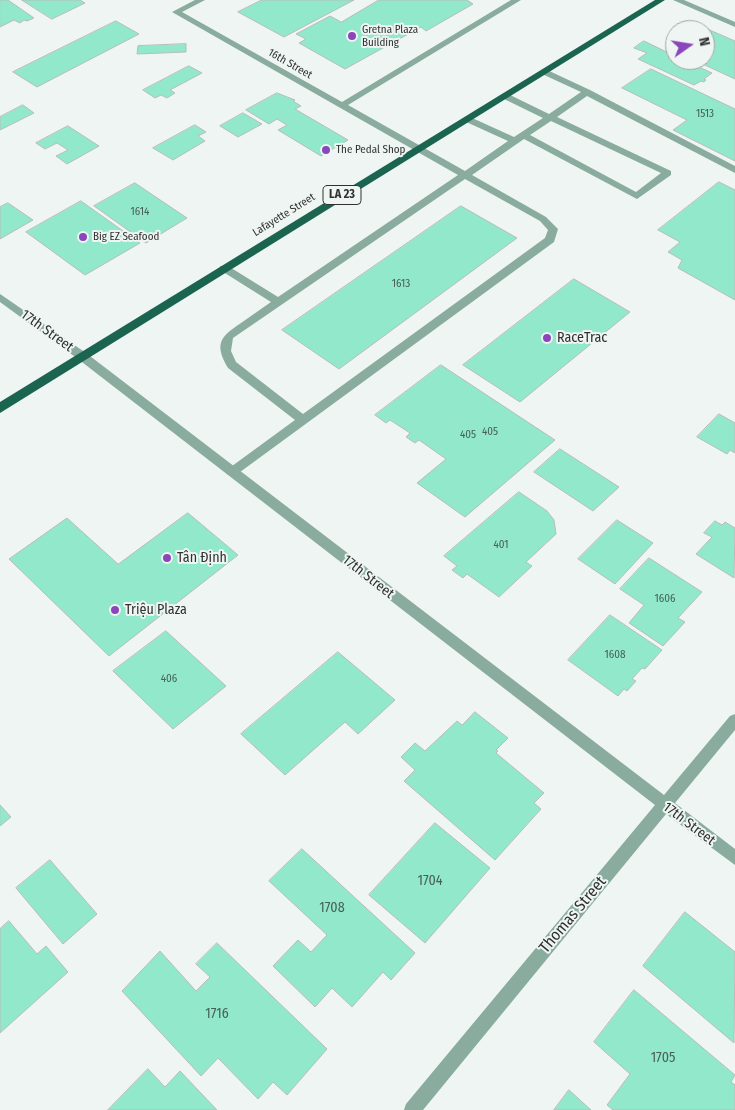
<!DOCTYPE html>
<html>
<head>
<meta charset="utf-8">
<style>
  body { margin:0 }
  #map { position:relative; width:735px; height:1110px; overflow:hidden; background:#eef5f2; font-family:"Fira Sans Condensed",sans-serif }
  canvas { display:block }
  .north { position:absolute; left:665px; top:20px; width:50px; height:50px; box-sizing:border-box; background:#eef5f2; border:1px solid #a2a7a5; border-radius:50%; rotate:77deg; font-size:14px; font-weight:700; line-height:20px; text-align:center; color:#303231 }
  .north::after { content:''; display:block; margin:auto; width:18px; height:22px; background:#8a46ba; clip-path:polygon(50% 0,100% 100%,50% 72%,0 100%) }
</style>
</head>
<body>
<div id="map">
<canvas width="735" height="1110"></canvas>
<div class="north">N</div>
</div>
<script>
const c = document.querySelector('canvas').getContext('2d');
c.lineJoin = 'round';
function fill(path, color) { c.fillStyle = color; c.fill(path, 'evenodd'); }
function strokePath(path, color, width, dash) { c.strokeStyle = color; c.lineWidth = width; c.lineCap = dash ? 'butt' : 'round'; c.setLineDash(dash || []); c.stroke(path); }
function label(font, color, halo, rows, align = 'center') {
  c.font = font + ' "Fira Sans Condensed",sans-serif'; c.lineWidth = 4; c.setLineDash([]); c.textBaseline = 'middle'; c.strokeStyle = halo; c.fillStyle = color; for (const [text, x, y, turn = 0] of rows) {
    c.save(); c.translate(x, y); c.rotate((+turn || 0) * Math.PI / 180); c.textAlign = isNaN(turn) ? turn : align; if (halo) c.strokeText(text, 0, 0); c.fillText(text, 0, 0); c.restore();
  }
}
const building = new Path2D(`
  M0,0h8l26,18 -7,3 -3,-1 -4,3 -6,-3 -14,7z
  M22,0h58l5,3 -33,16z
  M262,0h92l-70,37 -46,-25z
  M379,0h88l6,4 -47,27 -5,-4 -76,42 -46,-26 7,-4 -10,-5 34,-18 11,6z
  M116,21l23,13 -102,53 -24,-15z
  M698,25l37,16v38l-41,-19h11v-30h-14z
  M644,41l31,15v4h9l28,13 -8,6 2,1 -2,2 -3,-1 -7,4 -56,-26 9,-6 -13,-5z
  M186,44v8l-49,2 1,-8z
  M189,66l13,7 -32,17 5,3 -8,5 -6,-3 -6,3 -12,-8z
  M651,69l84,40v52l-62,-31 14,-10 -65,-32z
  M277,93l18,7 -2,1 8,5 -6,3 53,31 -27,16 -43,-26 9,-5 -10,-6 -8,5 -23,-14z
  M23,105l11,8 -34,17v-13z
  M243,113l19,11 -24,13 -18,-11z
  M195,125l11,7 -8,4 7,5 -32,19 -20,-12z
  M68,126l31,20 -32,18 -11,-8 12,-6 -11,-7 -12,6 -9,-6z
  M719,182l16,8v110l-57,-32 4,-8 -14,-8 12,-10 -22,-12z
  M135,183l52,35 -41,25 -52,-37z
  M81,201l59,42 -55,32 -59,-43z
  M8,203l25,17 -33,19v-32z
  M461,206l56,32 -178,131 -57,-39z
  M574,279l56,33 -110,90 -57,-37z
  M441,365l114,75 -90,77 -48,-34 29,-24 -27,-19 -4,3 -9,-6 4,-4 -20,-13 -4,3 -11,-8z
  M719,414l16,9v30l-5,-3 -3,4 -30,-17z
  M560,449l59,38 -26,24 -59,-39z
  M519,492l28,19 7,9 2,14 -30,28 6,4 -33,31 -32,-23 -4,4 -11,-8 5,-4 -13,-10z
  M188,513l50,42 -129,101 -100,-97 58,-41 51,46z
  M617,520l36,23 -38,41 -37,-25z
  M715,521l7,4 3,-3 10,6 -1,50 -38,-24 16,-17 -8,-4z
  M649,558l53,34 -24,26 7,4 -22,24 -34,-23 15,-18 -24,-16z
  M610,615l52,35 -17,19 -3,-1 -10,11 4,2 -9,10 -3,-2 -6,7 -50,-36z
  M166,631l60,55 -53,43 -60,-58z
  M338,652l57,48 -37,34 -13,-12 -60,53 -44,-41z
  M475,712l33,26 -12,12 2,1 -2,2 48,40 -10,10 7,6 -46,51 -91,-79 11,-11 -14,-13 14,-14 10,8 32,-30 5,4z
  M0,805l11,12 -11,9z
  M435,823l55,45 -65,75 -56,-48z
  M302,849l113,104 -24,27 -8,-8 -31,35 -20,-19 -17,19 -42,-41 25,-26 13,12 16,-17 -58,-54z
  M50,860l47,54 -34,30 -47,-56z
  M685,912l50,40 -1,91 -91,-77z
  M9,921l28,33 9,-8 22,26 -68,61v-104z
  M217,943l110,106 -40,46 -14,-13 -15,17 -40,-41 -17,18 -79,-85 38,-40 36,40 14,-14 -14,-13z
  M634,990l101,85 -4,7 4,3v25h-122l-6,-5 23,-31 -36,-32z
  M148,1069l17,18 15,-16 37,39h-109z
  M569,1090l22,20h-37z`);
fill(building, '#91e8cb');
strokePath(building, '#b7bdba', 1);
fill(new Path2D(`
  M195,0h10l-23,12 160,90 169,-102h10l-173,105 117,66 43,-30 -44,-20v-4h6l44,20 29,-19 -41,-20v-4h6l41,20 32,-22 -39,-18 -1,-2 4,-3 45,21 145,76v7l-148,-77 -30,21 114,54v4l-34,24 -113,-60 -52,36 74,42 12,12 -4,13 -318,233h-8l-2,-3 2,-3 67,-49 -67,-52c-14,-24 -8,-31 13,-45 10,-7 20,-14 30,-21l-51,-32v-4h8l50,31 180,-122 -286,-163zM551,121l110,52 -25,19 -106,-57zM465,179l75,42 8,9 -3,8 -242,176 -67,-52 -5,-11 2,-13z`), '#89ac9f');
fill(new Path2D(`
  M673,0h11l51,22v5z
  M0,294l86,59 578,442 66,-79 5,-2v16l-60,73 60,46v16l-69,-51 -243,296h-19l2,-6 249,-299 -577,-446 -78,-57z`), '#89ac9f');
fill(new Path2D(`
  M655,0h10l-665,413v-11z`), '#1b6450');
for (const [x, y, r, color] of [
  [352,36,5,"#8a46ba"],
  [326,150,5,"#8a46ba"],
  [83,237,5,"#8a46ba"],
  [547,338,5,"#8a46ba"],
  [167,558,5,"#8a46ba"],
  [115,610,5,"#8a46ba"]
]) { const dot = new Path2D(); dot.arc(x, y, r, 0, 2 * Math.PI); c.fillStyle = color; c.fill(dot); strokePath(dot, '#eef5f2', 2); }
label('11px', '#303231', '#eef5f2', [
  ["Gretna Plaza",362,30],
  ["Building",362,43],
  ["The Pedal Shop",336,150],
  ["Big EZ Seafood",93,237]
], 'left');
label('11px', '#303231', '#eef5f2', [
  ["16th Street",290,64,30],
  ["Lafayette Street",284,215,-32]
]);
label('11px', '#486058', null, [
  ["1513",705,114],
  ["1614",140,212],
  ["1613",401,284],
  ["405",490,432],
  ["405",468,435],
  ["401",501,545],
  ["1606",665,599],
  ["1608",615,655],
  ["406",169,679]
]);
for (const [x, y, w] of [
  [342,195,38]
]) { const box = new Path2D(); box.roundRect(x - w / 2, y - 9.5, w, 19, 4); c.fillStyle = '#eef5f2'; c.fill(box); strokePath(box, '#303231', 1); }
label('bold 12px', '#303231', null, [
  ["LA 23",342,195]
]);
label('14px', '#303231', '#eef5f2', [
  ["17th Street",47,331,36],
  ["17th Street",368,577,38],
  ["17th Street",689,824,37]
]);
label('14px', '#303231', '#eef5f2', [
  ["RaceTrac",557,338],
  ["Tân Định",177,558],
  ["Triệu Plaza",125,610]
], 'left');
label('14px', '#486058', null, [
  ["1704",430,881],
  ["1708",332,908],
  ["1716",217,1014],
  ["1705",663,1058]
]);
label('16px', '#303231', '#eef5f2', [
  ["Thomas Street",573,915,-50]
]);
</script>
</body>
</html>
